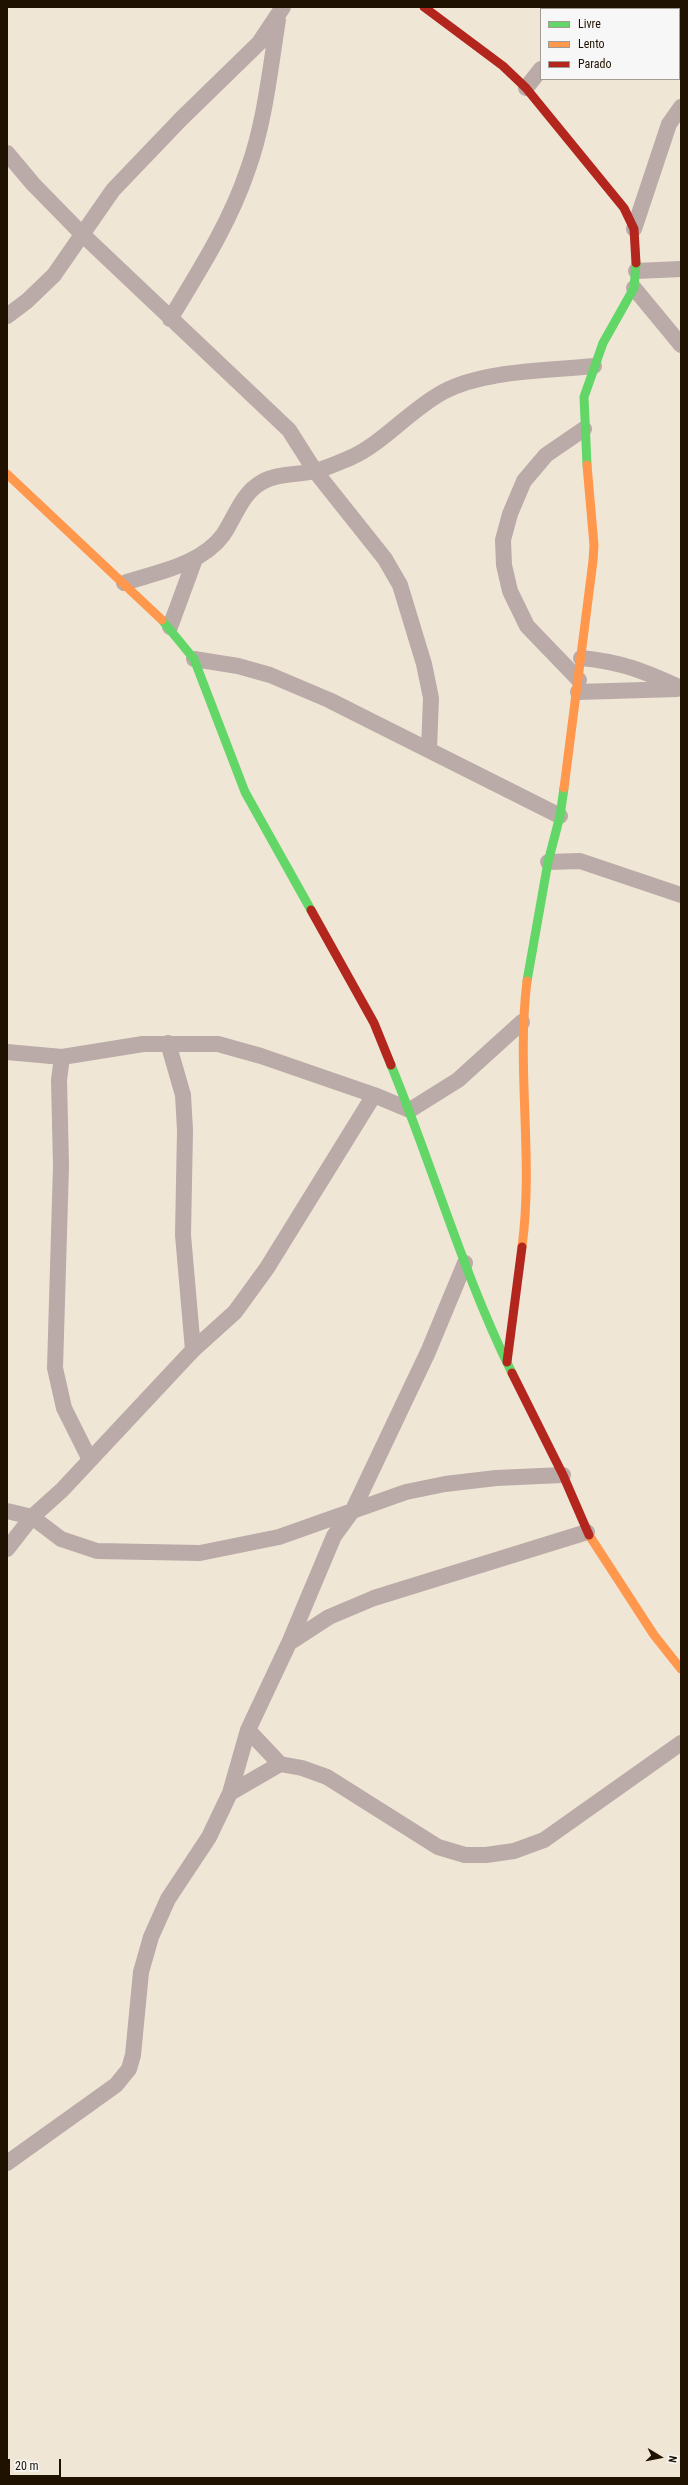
<!DOCTYPE html>
<html>
<head>
<meta charset="utf-8">
<style>
  body { margin:0 }
  #map { position:relative; width:688px; height:2485px; overflow:hidden; background:#f0e6d6; font-family:"Roboto Condensed",sans-serif }
  canvas { display:block }
  .frame { position:absolute; inset:0; border:8px solid #201200; pointer-events:none }
  .legend { position:absolute; left:540px; top:8px; width:140px; height:72px; box-sizing:border-box; background:#f7f7f7; border:1px solid #a19b94; margin:0; padding:5px 7px; list-style:none; font-size:12px; color:#201200 }
  .legend li { display:flex; align-items:center; gap:8px; height:20px }
  .legend b { width:20px; border:1px solid #a19b94 }
  .north { position:absolute; left:640px; top:2437px; width:40px; height:40px; -webkit-text-stroke:3px #f7f7f7; paint-order:stroke; rotate:100deg; font-size:11px; font-weight:700; line-height:16px; text-align:center; color:#201200 }
  .north::after { content:''; display:block; margin:auto; width:14px; height:18px; background:#201200; clip-path:polygon(50% 0,100% 100%,50% 72%,0 100%) }
  .scale { position:absolute; left:8px; top:2459px; width:53px; height:18px; box-sizing:border-box; border:2px solid #201200; border-top:0; padding-left:5px; font-size:12px; line-height:14px; white-space:nowrap; color:#201200; -webkit-text-stroke:3px #f7f7f7; paint-order:stroke }
</style>
</head>
<body>
<div id="map">
<canvas width="688" height="2485"></canvas>
<div class="frame"></div>
<ul class="legend">
<li><b style="height:5px;background:#63d668"></b>Livre</li>
<li><b style="height:5px;background:#ff974d"></b>Lento</li>
<li><b style="height:5px;background:#b3261e"></b>Parado</li>
</ul>
<div class="north">N</div>
<div class="scale">20 m</div>
</div>
<script>
const c = document.querySelector('canvas').getContext('2d');
c.lineJoin = 'round';
function strokePath(path, color, width, dash) { c.strokeStyle = color; c.lineWidth = width; c.lineCap = dash ? 'butt' : 'round'; c.setLineDash(dash || []); c.stroke(path); }
strokePath(new Path2D(`
  M588,9l2,-2
  M526,88l15,-19
  M7,153l26,31 49,50 207,196 26,41 70,88 15,26 24,79 7,34 -2,51
  M634,229l35,-105 12,-17
  M636,271l45,-2
  M634,288l47,57
  M7,316l20,-15 27,-26 59,-85 68,-71 78,-76 24,-36
  M170,319c29,-48 60,-96 78,-150 17,-47 22,-100 30,-149
  M124,583c33,-11 77,-18 99,-48 13,-19 18,-41 39,-53 16,-9 36,-7 53,-11 12,-3 25,-9 37,-14 32,-15 58,-47 91,-65 41,-22 104,-21 151,-26
  M170,627l25,-68
  M581,658c41,4 63,13 100,30
  M194,659l44,7 32,9 59,25 231,116
  M579,680l-52,-54 -17,-35 -6,-26 -1,-25 7,-26 14,-33 22,-26 38,-26
  M578,692l99,-3
  M548,862l32,-1 101,34
  M168,1043l15,52 2,35 -2,105 10,115
  M7,1052l55,5 81,-13h75l43,12 113,39 36,15 48,-30 64,-58
  M62,1057l-3,23 2,86 -6,202 9,40 26,52
  M7,1511l25,6 29,22 36,12 103,2 79,-16 127,-45 39,-8 51,-6 67,-3
  M7,1549l25,-32 30,-27 131,-140 42,-38 32,-44 107,-173
  M289,1643l40,-26 45,-19 213,-66
  M248,1730l32,34 22,4 25,9 111,70 27,8h21l28,-4 30,-11 137,-97
  M230,1793l50,-29
  M7,2163l109,-78 13,-16 4,-14 8,-83 10,-35 17,-38 41,-62 21,-44 18,-63 41,-87 45,-107 19,-26 75,-158 37,-89`), '#baaaa8', 16);
strokePath(new Path2D(`
  M587,465l-3,-68 19,-54 31,-55 2,-25
  M162,620l32,39 51,133 66,118
  M527,981l21,-119 12,-46 4,-28
  M391,1065c42,102 72,209 121,308`), '#63d668', 9);
strokePath(new Path2D(`
  M7,474l155,146
  M564,788l29,-227 1,-16 -7,-80
  M522,1247c12,-89 -6,-177 5,-266
  M589,1535l65,100 27,34`), '#ff974d', 9);
strokePath(new Path2D(`
  M424,7l79,59 23,22 98,120 10,21 2,34
  M311,910l63,113 17,42
  M507,1362l15,-115
  M512,1373l51,102 26,60`), '#b3261e', 9);
</script>
</body>
</html>
